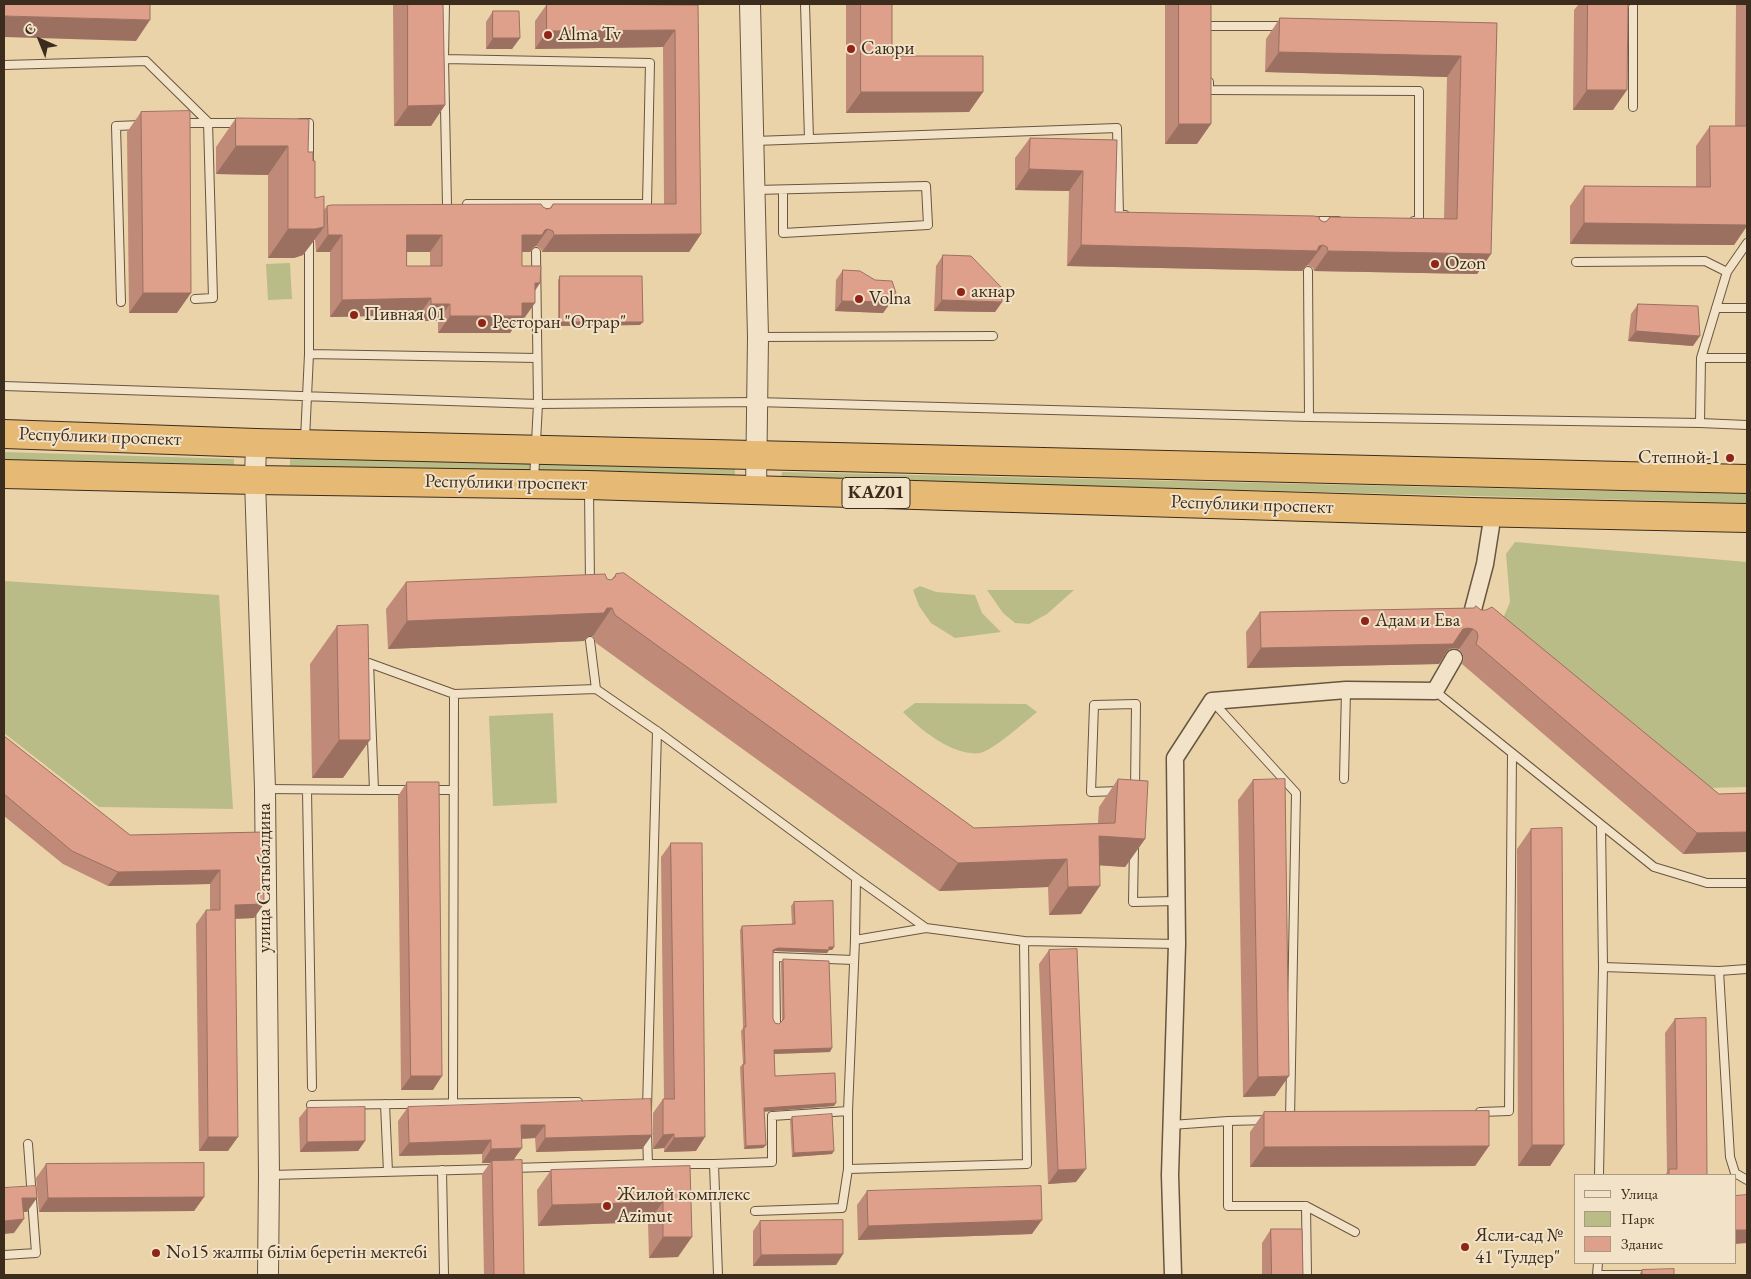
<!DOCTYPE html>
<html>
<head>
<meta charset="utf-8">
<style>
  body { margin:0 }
  #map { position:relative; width:1751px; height:1279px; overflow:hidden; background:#ebd3a9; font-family:"EB Garamond",serif }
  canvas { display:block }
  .frame { position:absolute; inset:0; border:5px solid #3c2c1e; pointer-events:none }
  .legend { position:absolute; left:1574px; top:1174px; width:162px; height:90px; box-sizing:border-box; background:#f2e2c7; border:1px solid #a99983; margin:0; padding:6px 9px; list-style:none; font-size:15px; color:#3c2c1e }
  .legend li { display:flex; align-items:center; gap:10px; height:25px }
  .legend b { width:25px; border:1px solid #a99983 }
  .north { position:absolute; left:15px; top:15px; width:50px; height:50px; -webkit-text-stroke:4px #f2e2c7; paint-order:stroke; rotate:316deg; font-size:14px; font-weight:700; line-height:20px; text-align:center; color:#3c2c1e }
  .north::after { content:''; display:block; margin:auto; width:18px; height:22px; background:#3c2c1e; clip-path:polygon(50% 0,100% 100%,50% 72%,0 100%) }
</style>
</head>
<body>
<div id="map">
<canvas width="1751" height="1279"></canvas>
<div class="frame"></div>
<ul class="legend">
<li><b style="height:6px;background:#f2e2c7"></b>Улица</li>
<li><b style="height:14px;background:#b9bc86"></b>Парк</li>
<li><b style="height:14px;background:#dea08b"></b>Здание</li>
</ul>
<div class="north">С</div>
</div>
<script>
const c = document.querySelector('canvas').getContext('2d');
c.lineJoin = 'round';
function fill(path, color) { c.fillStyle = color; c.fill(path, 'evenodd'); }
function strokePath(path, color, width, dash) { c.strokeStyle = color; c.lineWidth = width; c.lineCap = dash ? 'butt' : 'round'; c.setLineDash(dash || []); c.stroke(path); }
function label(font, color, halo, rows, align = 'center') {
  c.font = font + ' "EB Garamond",serif'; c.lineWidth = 4; c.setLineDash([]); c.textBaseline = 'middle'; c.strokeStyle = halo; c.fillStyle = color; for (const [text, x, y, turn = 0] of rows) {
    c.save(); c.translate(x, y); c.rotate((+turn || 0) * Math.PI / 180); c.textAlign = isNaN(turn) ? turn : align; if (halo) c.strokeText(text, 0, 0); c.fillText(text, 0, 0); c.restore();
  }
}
fill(new Path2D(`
  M290,263l2,36 -24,1 -2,-36z
  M4,452l230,7v9l-230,-7z
  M290,458l445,11v9l-445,-11z
  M782,472l965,22v9l-966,-25z
  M1515,542l232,20v225l-39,1 -210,-158 12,-28 -4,-48z
  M4,581l215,14 14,214 -134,-2 -95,-74z
  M920,586l16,6 39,3 7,18 19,19 -46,6 -24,-15 -12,-17 -6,-16z
  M987,590h87l-27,24 -18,10 -14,-1 -12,-10z
  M915,703l111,1 11,8c-11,9 -45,39 -57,41 -25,4 -60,-23 -77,-41z
  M553,713l4,90 -64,3 -4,-90z`), '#b9bc86');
const service = new Path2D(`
  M445,4l-1,55 3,146
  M805,4l4,135
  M1633,4v103
  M1210,26h73
  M444,59l206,4 -3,141h-180
  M4,65l142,-4 62,61 5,176 -18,1
  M1209,82v8l210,1v131l-5,-1
  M180,123h63
  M300,123h9v39
  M755,141l362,-13 2,87h6
  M755,190l171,-4 2,39 -145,8v-43
  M1312,221h26
  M1576,262l129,-1 22,11
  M1308,271l1,146
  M121,302l-5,-176 25,-1
  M1716,308h31
  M760,337l233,-1
  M309,354l228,4
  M1701,358h46
  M4,386l534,18 218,-2 553,15 391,6 47,2
  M1700,423l1,-65 26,-86 20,-29
  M305,439l4,-85v-116
  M534,480l4,-76 -2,-152
  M589,489l1,96
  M596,689l61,42 199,147 70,50 98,13 3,223 -179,5v-58
  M1435,691l219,176 53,16h40
  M1214,703l82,90 -6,326
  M1344,779l2,-89
  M267,789l107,1 -5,-127 85,31 142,-5 -6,-48
  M307,790l5,297
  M374,790h38
  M431,790h23
  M1119,791l-28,1 3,-87 42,-1 -1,86
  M1134,846l-1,56 42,-1
  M855,940l71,-12
  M1024,941l153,3
  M1603,967l116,4 28,-2
  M1719,971l11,186 5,16 12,7
  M776,1022l-1,-65 79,3
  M453,1103l1,-409
  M385,1104l3,68
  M311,1105l267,-3
  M647,1109l10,-378
  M1480,1112l29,-1 3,-357
  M1228,1121l41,-1
  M1171,1125l57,-4v85h78l1,69
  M647,1133l1,31
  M714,1164l58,-2v-46l76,-5 7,-171 1,-62
  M513,1168l135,-4h66l4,111
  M442,1170l2,105
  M271,1175l223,-6
  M1599,1175l4,-208 -2,-141
  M1306,1206l49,26
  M755,1211l87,-3 6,-39
  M4,1255l32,-2 -8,-109
  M1597,1275l1,-12
  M1598,1275h65`);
const minor = new Path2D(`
  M1470,621l15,-57 8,-51
  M1173,1275l-3,-100 7,-231 -2,-186 37,-57 134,-11 89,1 19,-33`);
const tertiary = new Path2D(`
  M750,4l8,333 -2,154
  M256,443l-1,37 10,309 4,386 -1,100`);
const trunk = new Path2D(`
  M4,434l252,9 1491,36
  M4,474l251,6 333,5 884,27 275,6`);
strokePath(service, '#685641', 10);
strokePath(minor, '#685641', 19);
strokePath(tertiary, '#685641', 22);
strokePath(trunk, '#3c2c1e', 30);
strokePath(service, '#f2e2c7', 8);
strokePath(minor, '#f2e2c7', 16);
strokePath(tertiary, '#f2e2c7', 20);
strokePath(trunk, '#e6ba74', 28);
fill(new Path2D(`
  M393,4h50l2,101 -14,21h-37z
  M547,4l151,1 3,229 -12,18h-147l-1,-3 -5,-3 -2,1 -4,5h-8v14l18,17 -5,8 -12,29h-4l-9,13h-72v-12h-19v-6l-89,2v-65h-14l-1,-13 -12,16 -9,3h-26v-83l-52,-1v-27l20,-29 72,34 5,9 2,37 9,12 3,-4 216,1 4,2h2l4,-5h111l-1,-157 -128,2v-28zM407,252h23v14h-23z
  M846,4h46v52l91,36 -14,20 -123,1z
  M1165,4h46l-14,140h-32z
  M1579,4h52l-3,4 -15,102h-40l1,-100z
  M1736,4h11v222l-13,19 -164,-1v-38l14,-20 112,1v-41l14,-20h25z
  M493,11l27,27 -8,11h-26v-27z
  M1280,18l217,5 -6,231 -14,20 -163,-3 -1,-3 -5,-3 -2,1 -4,5 -235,-5 2,-75 -54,-1v-32l15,-20 87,2 -2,72 205,8 4,2 3,-1 3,-4 114,2 3,-142 -182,-5 1,-33z
  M141,112l36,201h-48l-2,-181z
  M943,255l59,47 -7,10 -61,-1 2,-45z
  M843,270l48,32 -8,11 -48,-2 1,-31z
  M560,276l80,49 -82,1v-46z
  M1638,304l55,42 -65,-5 3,-27z
  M616,574l358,254 124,-5 1,-16 19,-28 27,60 -20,28 -26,-2 -18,49 -32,1 -1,-28 -109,4 -343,-248 -3,-7h-5l-4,5 -196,8 -2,-40 20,-27 201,-3 4,1z
  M1474,608l245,186 28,-1 -64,61 -221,-190 2,-6 -2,-5 -3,-4 -5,-1 -5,1 -10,15 -192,4 -1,-36 14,-20z
  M337,626l6,152h-31l-2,-114z
  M4,736l126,99 133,-3 -9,86 -19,1 -7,232h-29l-3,-227 10,-14h4v-26l-102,2 -45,-22 -59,-48z
  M1253,780l22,316 -32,1 -5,-297z
  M407,782l26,308h-32l-3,-294z
  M1531,829l33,316 -14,21h-32l-1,-317z
  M671,843l25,308 -32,1v-4l-11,1v-36l10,-14h1l-3,-242z
  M794,902l40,45 -2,3h-3l-2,3 -52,-2 -2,2v66l2,4 4,1 3,-3 -1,-58 2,-4 47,93 -56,2 1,22 59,30 -70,5 2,34 -3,3 -19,1 -4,-82 3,-3 -2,-33 2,-3 -3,-98 2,-4 50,-2 -1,-18z
  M1049,950l27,232 -28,2 -9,-220z
  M1675,1019l32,156h-42l2,-3 -2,-139z
  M408,1107l244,28 -10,14 -106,3 -1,-14 -13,1 -8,21 10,115h-40l-2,-101 8,-11h-8v-9l-83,2 -1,-35z
  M307,1108l58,33 -7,10 -58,1 -1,-34z
  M1264,1112l225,34 -14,20 -225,1v-35z
  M792,1117l40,37 -40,3 -2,-37z
  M46,1164l158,33 -10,14 -155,1 -3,-34z
  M690,1166l-12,91 -29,1 -1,-36 -110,4 -1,-36 14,-20z
  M867,1191l165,43 -174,6 -1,-35z
  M760,1221l83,33 -7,11 -83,1v-35z
  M1271,1229l32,46h-41v-32z
  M1642,1270l32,5h-35z`), '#bf8a78');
fill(new Path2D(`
  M4,16l146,4 -14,21 -132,-4z
  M675,30l-12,17 -128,2 12,-18z
  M493,38h27l-8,11h-26z
  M1279,52l182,4 -14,21 -182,-5z
  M1587,90h40l-14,20h-40z
  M861,92h122l-14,20 -123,1z
  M445,105l-14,21h-37l14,-20z
  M1179,124h32l-14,20h-32z
  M236,146h52l-20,29 -52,-1z
  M1029,169l54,2 -14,20 -54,-1z
  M1584,223l163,2v1l-13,19 -164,-1z
  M324,227l-21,28 -9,3h-26l20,-29z
  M548,229l-12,17 -2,1 -4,5h-20l12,-17z
  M701,234l-12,18h-147l12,-17z
  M328,235h14l-12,17h-14z
  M407,235h35l-12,17h-35z
  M1081,245l238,1 4,-1 -15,20 -2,1 -4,5 -235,-5z
  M1328,251l163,3 -14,20 -163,-3z
  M535,283h5l-12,17z
  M143,293h48l-14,20h-48z
  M431,298l-12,17 -89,2 12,-17z
  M942,300l60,2 -7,10 -61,-1z
  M842,301l49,1 -8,11 -48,-2z
  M522,303h13l-12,17h-4l-9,13h-72l12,-17z
  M431,304h19l-12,17h-19z
  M560,322h83l-3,3 -82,1z
  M1636,331l64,5 -7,10 -65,-5z
  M612,608l-19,28h-5l-4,5 -196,8 19,-28z
  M1468,628l5,1 -14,20 -5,-1 -5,1 -10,15 -192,4 14,-20 202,-19z
  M339,740h31l-27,38h-31z
  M1747,832v20l-64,2 14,-21z
  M1099,836l46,3 -20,28 -46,-3z
  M1067,859l-19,28 -109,4 19,-28z
  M220,870l-10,14 -102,2 10,-14z
  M1100,886l-19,28 -32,1 19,-28z
  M264,904l-10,14 -28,1 9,-14z
  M834,947l-2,3h-3l-2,3 -52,-2 -5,3 3,-4 5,-2z
  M832,1048l-2,4 -59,2 3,-4z
  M411,1076h31l-9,14h-32z
  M1289,1076l-14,20 -32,1 15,-20z
  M836,1103l-2,3 -72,6 2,-4z
  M521,1125h24l-10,13 -23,1z
  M674,1134l-10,14 -11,1 10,-14z
  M652,1135l-10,14 -106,3 9,-14z
  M208,1137h30l-10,14h-29z
  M705,1137l-9,14 -32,1 10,-14z
  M491,1140l-9,14 -83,2 10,-13z
  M365,1141l-7,10 -58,1 7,-10z
  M766,1145l-3,3 -19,1 2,-3z
  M1532,1145h32l-14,21h-32z
  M1489,1146l-14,20 -225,1 14,-20z
  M522,1148l-10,14 -20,-1 -2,2h-8l9,-14z
  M834,1151l-2,3 -40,3 2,-4z
  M1086,1169l-10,13 -28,2 10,-14z
  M204,1197l-10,14 -155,1 9,-14z
  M22,1198h15l-10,14h-15z
  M663,1202l-15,20 -110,4 14,-21z
  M24,1219l-10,14 -10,1v-13z
  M1042,1220l-10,14 -174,6 10,-14z
  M1735,1230h12v13l-12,1z
  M663,1237h29l-14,20 -29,1z
  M843,1254l-7,11 -83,1 8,-11z`), '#9b7061');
const building = new Path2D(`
  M4,4h146v16l-146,-4z
  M408,4h35l2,101 -37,1z
  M547,4l151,1 3,229 -147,1 -1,-4 -5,-2 -3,1 -3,5h-20v31h19l-1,17h-5v20h-13v13h-72v-12h-19v-6l-89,2v-65h-14l-1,-29 4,-1 210,-1 2,3 4,2 4,-1 2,-4h123l-1,-174 -128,1zM407,235h35v31h-35z
  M861,4h31v52h91v36h-122z
  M1179,4h32v120h-32z
  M1588,4h40l-1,86h-40z
  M493,11h26l1,27h-27z
  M1280,18l217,5 -6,231 -163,-3 -1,-4 -4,-2 -4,1 -2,5 -236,-6 2,-74 -54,-2 1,-31 87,2 -2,72 199,4 5,1 1,3 4,2 3,-1 3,-4 127,2 4,-163 -182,-4z
  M190,111l1,182h-48l-2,-181z
  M236,118l73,1 -1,33h5v9h2v37l9,-2v31l-9,2h-27v-83h-52z
  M1710,126h37v99l-163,-2v-37l126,1z
  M943,255l28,1 31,32v14l-60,-2z
  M843,270l17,1 15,9 17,1 4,12 -5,9 -49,-1z
  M560,276h82l1,46h-83z
  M1638,304l60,2 2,30 -64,-5z
  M624,573l350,255 141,-5 3,-44 30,2 -3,58 -46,-3 1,50 -32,1 -1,-28 -109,4 -343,-248 -3,-7h-5l-3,5 -197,8 -1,-39 199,-8 2,5 4,1 4,-3 1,-3z
  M1476,606l5,4h5l6,-3 227,187 28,-1v39l-50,1 -221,-189 2,-7 -1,-5 -4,-3 -5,-1 -5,1 -10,15 -192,4 -1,-36 214,-4z
  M368,625l2,115h-31l-2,-114z
  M4,736l126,99 133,-3 1,72 -29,1 3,232h-30l-2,-227h14v-40l-102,2 -46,-21 -68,-57z
  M1285,779l4,297 -31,1 -5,-297z
  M407,782h32l3,294h-31z
  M1562,828l2,317h-32l-1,-316z
  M671,843h31l3,294 -31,1v-4l-11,1v-36h11z
  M833,901l1,46h-5v3l-51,-2 -5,2v69l2,4 4,1 5,-5 -1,-60 46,2 3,87 -58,2 1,26 60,-3 1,30 -72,5 2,37 -20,1 -3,-82h2l-1,-37h2l-4,-101 53,-2 -1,-22z
  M1077,949l9,220 -28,1 -9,-220z
  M1706,1018l1,157h-38v-6h8l-2,-150z
  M651,1099l1,36 -107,3v-13h-24l1,23 -31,1v-9l-82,3 -1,-36z
  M365,1107v34l-58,1v-34z
  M1489,1111v35l-225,1v-35z
  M832,1114l2,37 -40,2 -2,-36z
  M522,1160l2,115h-30l-2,-114z
  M204,1163v34l-156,1 -2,-34z
  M690,1166l2,71h-29v-35l-111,3 -1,-35z
  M36,1186l1,12h-15l2,21 -20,2v-33z
  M1041,1186l1,34 -174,6 -1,-35z
  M1747,1195v35h-12v-34z
  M843,1220v34l-82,1 -1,-34z
  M1271,1229h31l1,46h-31z
  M1674,1269v6h-32v-5z`);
fill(building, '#dea08b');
strokePath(building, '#9b7061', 1);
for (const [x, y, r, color] of [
  [548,35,5,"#8f2418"],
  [851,49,5,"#8f2418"],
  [1435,264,5,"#8f2418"],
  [961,292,5,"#8f2418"],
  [859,299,5,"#8f2418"],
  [354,315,5,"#8f2418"],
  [482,323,5,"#8f2418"],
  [1730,458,5,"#8f2418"],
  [1365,621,5,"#8f2418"],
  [607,1206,5,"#8f2418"],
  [1465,1247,5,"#8f2418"],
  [156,1253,5,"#8f2418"]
]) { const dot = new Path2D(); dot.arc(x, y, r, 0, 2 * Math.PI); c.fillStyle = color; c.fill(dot); strokePath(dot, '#f2e2c7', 2); }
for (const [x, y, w] of [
  [876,493,68]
]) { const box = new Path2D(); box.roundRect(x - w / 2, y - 15.5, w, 31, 4); c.fillStyle = '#f2e2c7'; c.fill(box); strokePath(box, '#3c2c1e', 1); }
label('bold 18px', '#3c2c1e', null, [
  ["KАZ01",876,493]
]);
label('19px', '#3c2c1e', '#f2e2c7', [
  ["Alma Tv",558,35],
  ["Саюри",861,49],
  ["Ozon",1445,264],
  ["акнар",971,292],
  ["Volna",869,299],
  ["Пивная 01",364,315],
  ["Ресторан \"Отрар\"",492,323],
  ["Степной-1",1720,458,"right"],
  ["Адам и Ева",1375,621],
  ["Жилой комплекс",617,1195],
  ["Azimut",617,1217],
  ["Ясли-сад №",1475,1236],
  ["41 \"Гулдер\"",1475,1258],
  ["No15 жалпы білім беретін мектебі",166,1253]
], 'left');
label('19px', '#3c2c1e', '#f2e2c7', [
  ["Республики проспект",100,437,2],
  ["Республики проспект",506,483,1],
  ["Республики проспект",1252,505,2],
  ["улица Сатыбалдина",265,878,-90]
]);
</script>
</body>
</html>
